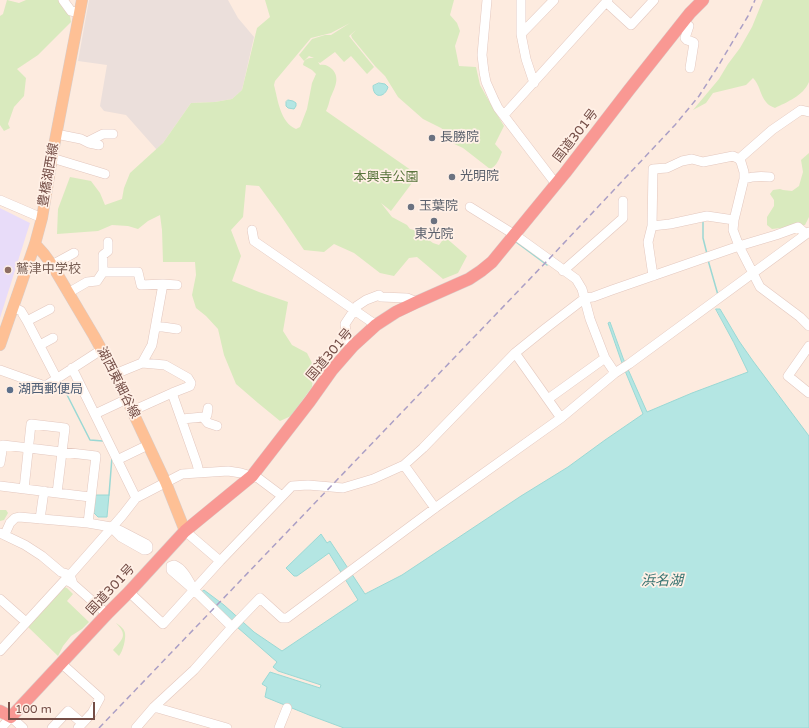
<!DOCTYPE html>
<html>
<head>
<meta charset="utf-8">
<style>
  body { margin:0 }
  #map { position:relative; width:809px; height:728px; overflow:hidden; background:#fdebdf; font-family:"Varela Round",sans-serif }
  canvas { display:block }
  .scale { position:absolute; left:8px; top:702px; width:87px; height:18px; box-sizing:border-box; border:2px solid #744d46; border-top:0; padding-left:5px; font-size:12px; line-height:14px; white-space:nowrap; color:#744d46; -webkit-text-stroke:3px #fff0e6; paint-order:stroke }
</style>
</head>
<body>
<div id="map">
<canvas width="809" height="728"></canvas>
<div class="scale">100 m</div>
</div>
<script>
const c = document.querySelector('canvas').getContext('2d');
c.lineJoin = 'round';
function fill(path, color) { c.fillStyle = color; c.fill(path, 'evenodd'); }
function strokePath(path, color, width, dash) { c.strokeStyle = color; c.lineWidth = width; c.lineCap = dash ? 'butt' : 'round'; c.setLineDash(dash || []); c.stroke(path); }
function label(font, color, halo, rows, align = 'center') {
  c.font = font + ' "Varela Round","Noto Sans JP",sans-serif'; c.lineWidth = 3.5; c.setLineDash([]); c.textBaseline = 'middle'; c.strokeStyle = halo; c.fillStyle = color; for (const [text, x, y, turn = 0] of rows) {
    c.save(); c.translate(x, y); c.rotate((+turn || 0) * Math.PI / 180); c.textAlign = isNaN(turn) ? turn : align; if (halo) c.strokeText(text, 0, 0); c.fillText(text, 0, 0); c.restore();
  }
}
fill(new Path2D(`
  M89,0h139l10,18 16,19 -12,53 -10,9 -17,3 -24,1 -28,40 -6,7 -31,-35 -22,-4 -4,-5 7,-41 -29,-4z`), '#ebdfdb');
fill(new Path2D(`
  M0,208l30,15 -30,95z`), '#e8dcf9');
fill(new Path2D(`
  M7,0l12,3 7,-3h32l11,10 2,12 -33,33 -21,14 9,9 -2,18 -10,11 -6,17 2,4 -6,3 -4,-6v-109l3,-2z
  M265,0h189l-4,15 7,8 3,8 -5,15 4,20 17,1 4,18 9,16 15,25 -9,18 7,8c-3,7 -5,14 -12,17l-27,-21 -13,-6 -1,-8 -8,-6 -18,-9 -25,-22 -13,-21 -10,-10 -23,-28 -1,-3 5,-5 -7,6 25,31 -7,7 -16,-18 -7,6 -9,-10 -15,11 -2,-1 2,3c6,-1 8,1 12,4 9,9 2,20 -2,30 -1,4 -2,8 -4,12l92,64 -27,36 -10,-8 11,14 15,8 3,4c9,1 16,9 23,14 2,1 4,1 6,2l6,-8 22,19 -9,17 -15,6 -26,-22 -8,1 -15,18 -14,-3 -26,-20 -20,-9 -10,8 -20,-2 -23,-34 -22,-30 -13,-1 -3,32 -12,13 10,26 -9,25 27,11 29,10 -5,29 9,14 15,8 7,14 -2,20 -21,29 -11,5 -22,-18 -22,-19 -12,-29 -6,-26 -12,-13 -10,-8 -4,-13 4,-20 -1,-13h-32l-1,-32 -2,-15 -12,6 -10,8 -10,-3 -16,-1 -14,6 -41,3 1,-25 12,-32 21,4 9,12 5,12 17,-6 2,-11 6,-15 33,-30 28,-40 24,-1 17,-3 10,-9 15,-62 13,-11zM350,23l-19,12h-6l-13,4 -13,16 5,6 5,-5 5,2c-5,0 -10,0 -11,7l9,5 4,4 -4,9 -5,26 -7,18 -4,2c-16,-7 -18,-29 -22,-44l1,-4 36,-43 20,-5z
  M763,0h46v82c-6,14 -22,20 -34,26 -4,-2 -7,-3 -9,-6 -6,-7 -6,-17 -13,-24l-7,7 -33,8 -7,10 -13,7 26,-31 9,-15 12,-16 12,-21z
  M809,153v64l-4,8 -33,4 -5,-4v-8l7,-11v-6l-4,-6 3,-4 7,-1 3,1 9,1 7,-5 4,-14 -2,-12z
  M0,510h6l2,3 -4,7 -4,1z
  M64,587l3,1 6,6 -6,7 22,21 -7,7 -11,7 -8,10 -5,10 -31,-30z
  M116,623c3,2 8,5 9,10 1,6 -2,18 -6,23l-6,-6c10,-11 15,-15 3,-27z`), '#d9eabe');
const water = new Path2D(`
  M379,83l6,1 3,3c-3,11 -15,12 -15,-1z
  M288,100l5,1 3,2v3l-2,3 -6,-1 -2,-2v-4z
  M716,309h4l19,32 14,20 56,75v292h-465l-35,-13 -44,-18 2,-10 -5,-3 8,-12 50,16 1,-3 -43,-14 -5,-4 4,-5 -40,-35 -36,-35 3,-2 20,15 30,27 28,19 76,-51 -29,-47 -32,23h-3l-8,-8 35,-34 6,9 3,-2 35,53 37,-19 119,-79 47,-29 37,-27 38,-26 -20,-48 -15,-43 2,-1 13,36 24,54 45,-19 56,-21 -14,-29z
  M96,495h13l-2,22h-9l-4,-4z`);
fill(water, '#b4e6e3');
strokePath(water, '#9ad8d4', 1);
strokePath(new Path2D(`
  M703,221v17l4,16
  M516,242l31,23
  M708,260l10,35
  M57,384l4,-1 29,57 13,1
  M109,495l3,-38`), '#9ad8d4', 1.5);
const minor = new Path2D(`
  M63,0l8,11 9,2
  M487,0l-5,55 2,17 2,10 8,18 4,8 58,76
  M521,0v34l5,25 8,24
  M606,2l25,23 23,-25
  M683,22l6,4 -4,12 2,2 6,2 1,1 -4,25
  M521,34l33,-34
  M504,115l104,-115
  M56,134l25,5 8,4 10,2
  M87,142l16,-8h10
  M52,158l53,16
  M739,159l33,-29 29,-20 8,2
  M744,179c9,-3 17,-3 26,-2
  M0,200l42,18
  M470,207l45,28 61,44 6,10 8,30 15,39 10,15
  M652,226l18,-2 37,-8 27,4
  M252,230l2,11 122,84
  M52,265l22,-12
  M563,271l60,-53v-17
  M103,272v-17l5,-4v-9
  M653,276l-5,-34 4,-16 1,-57 14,-1 15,-7 10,-2 11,3 30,-6 6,3 2,3 3,10v7l-10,41 -1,10 6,16 21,41 40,30 9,9
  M163,284l14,1
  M68,293l19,-11 10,-1 6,-9h35l3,13 22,-1 -11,61 -10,18
  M13,307l8,4 6,10 30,58
  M27,321l23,-12
  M156,326l21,3
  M40,345l13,-7
  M353,346l-6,-6 -2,-16 12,-18 9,-6 13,-5 2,2 26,1 10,4
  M809,346l-21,30 21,17
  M515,353l46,65
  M72,368l64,130
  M0,370l42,15h5l54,-35
  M115,374l27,-11 23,2 23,13 3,5 -1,3 -18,7
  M548,399l57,-41
  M132,411l40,-18 25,71 2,8
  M95,414l32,-15
  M203,417l4,-2 1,-7
  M182,419l21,-2 5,6 9,3
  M117,460l31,-15
  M0,463l3,-18 93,11 -8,67
  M404,465l31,43
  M0,486l90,11
  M24,489l7,-65 34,4 -8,65
  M40,519l4,-28
  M185,531l35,30
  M0,533l25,12 17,11 19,16 9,3 3,9
  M5,534l5,-11 5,-5 4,-1 69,6 23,4 10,4 25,13 2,2v3l-2,1h-2l-23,-13 -10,-10
  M70,575l52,-59 14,-18 46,-24 46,-3 13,2 17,5 24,18
  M68,581l5,3 34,30
  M194,590c-5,-9 -10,-21 -20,-25l-3,1v4l23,20 38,37
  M129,592l34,32 57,-63 72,-75 16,-1 35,3 30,-9 31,-14 19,-17 92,-95 31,-25 39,-30 8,-1 19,-7 127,-44 37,-11 22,-8 8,7
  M0,599l26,23
  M0,651l65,-71
  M62,664l38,34 -8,15 -14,15
  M154,707l73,21
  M1,728l10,-11 12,11
  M52,728l16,-17 14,12
  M136,728l18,-21 40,-37 38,-43 28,-29 22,20h5l148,-110 126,-90 54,-45 14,-9 180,-132
  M279,728l8,-20`);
const major = new Path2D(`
  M35,244l9,10 8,11 42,71 21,38 51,109 19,48
  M0,345l35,-101 7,-26 12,-72 28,-146`);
const highway = new Path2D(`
  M0,711l11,6 96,-103 22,-22 56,-61 67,-55 58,-75 22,-31 21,-24 23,-21 20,-13 21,-10 52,-23 12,-8 11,-9 73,-89 64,-83 61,-77 13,-13`);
strokePath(minor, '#e3c7be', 10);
strokePath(major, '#d8cdcb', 12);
strokePath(highway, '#d8cdcb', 13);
strokePath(minor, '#fff', 9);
strokePath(major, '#fec095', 11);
strokePath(highway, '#f99893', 12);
strokePath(new Path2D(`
  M99,728l449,-468 127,-135 24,-29 18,-28 31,-52 7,-16`), '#ab9fc5', 1.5, [6, 4]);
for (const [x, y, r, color] of [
  [432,138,4,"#6b7280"],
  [452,177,4,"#6b7280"],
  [411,207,4,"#6b7280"],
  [434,221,4,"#6b7280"],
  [8,270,4,"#8d6e63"],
  [10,390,4,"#5c6f8a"]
]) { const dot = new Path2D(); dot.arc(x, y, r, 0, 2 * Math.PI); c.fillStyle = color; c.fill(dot); strokePath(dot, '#fff0e6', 1.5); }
label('13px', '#744d46', '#fff0e6', [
  ["国道301号",576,136,-52],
  ["豊橋湖西線",49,175,-80],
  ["国道301号",330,355,-50],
  ["湖西東細谷線",118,383,63],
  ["国道301号",111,590,-47]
]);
label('13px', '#5b616d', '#fff0e6', [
  ["長勝院",440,138],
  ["光明院",460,177],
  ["玉葉院",419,207],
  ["東光院",434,235,"center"]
], 'left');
label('13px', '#58743c', '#fff0e6', [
  ["本興寺公園",386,178]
]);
label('13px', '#785e54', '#fff0e6', [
  ["鷲津中学校",16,270]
], 'left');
label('13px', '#4e5e75', '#fff0e6', [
  ["湖西郵便局",18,390]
], 'left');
label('italic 14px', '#387370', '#fff0e6', [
  ["浜名湖",662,581]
]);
</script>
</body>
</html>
